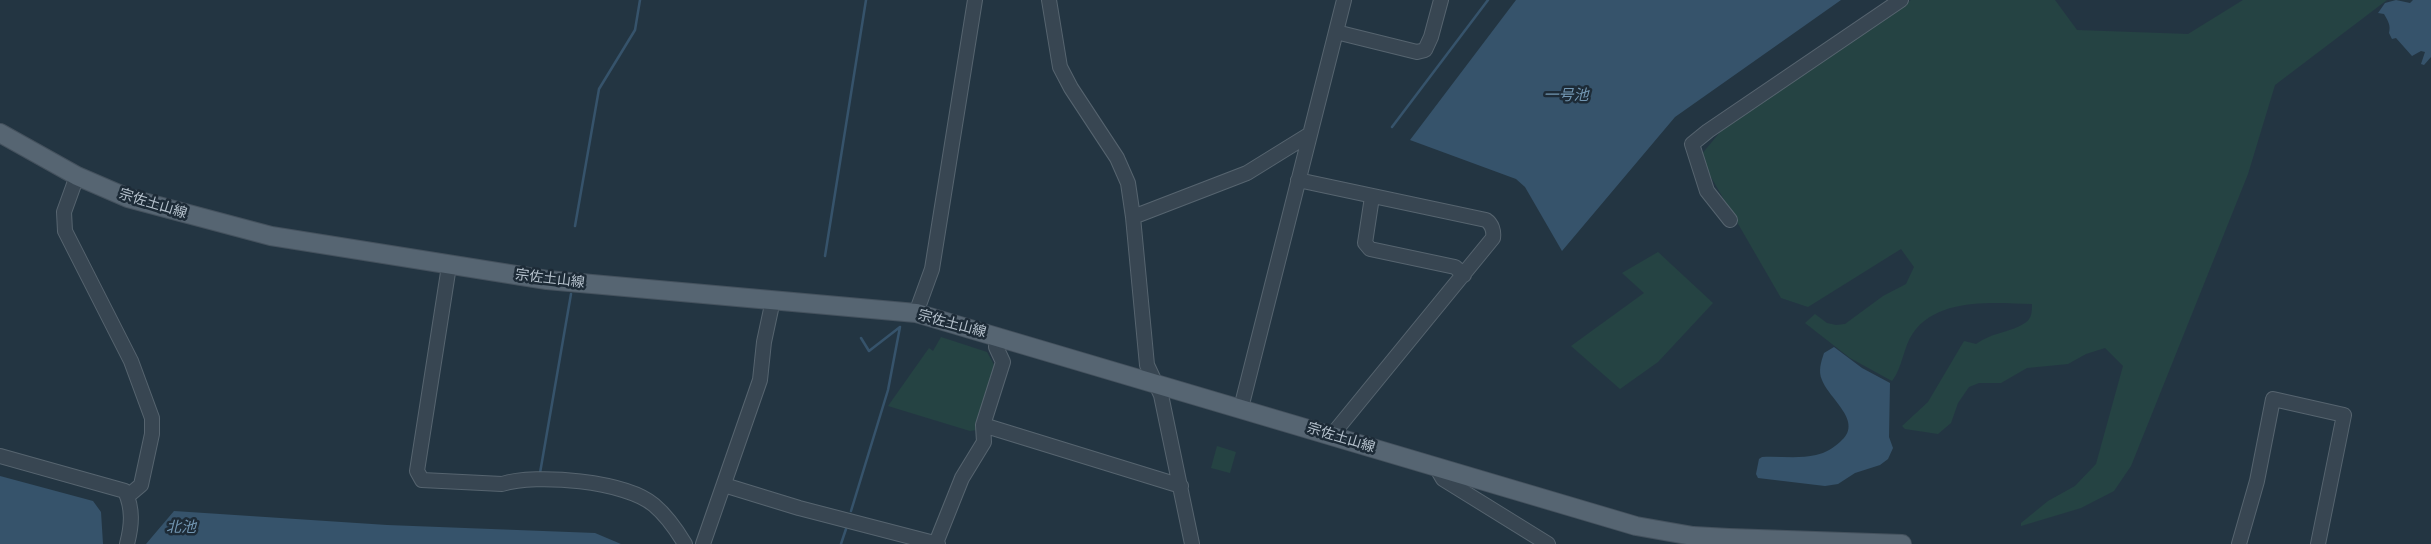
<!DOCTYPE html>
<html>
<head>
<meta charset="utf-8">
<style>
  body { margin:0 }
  canvas { display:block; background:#233542 }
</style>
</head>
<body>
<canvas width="2431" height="544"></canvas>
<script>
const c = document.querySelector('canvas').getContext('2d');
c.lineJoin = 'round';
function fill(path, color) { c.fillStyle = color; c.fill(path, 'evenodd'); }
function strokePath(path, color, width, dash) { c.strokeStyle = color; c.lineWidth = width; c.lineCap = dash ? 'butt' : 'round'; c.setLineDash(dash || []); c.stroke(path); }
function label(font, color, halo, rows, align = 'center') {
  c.font = font + ' "Noto Sans","Noto Sans JP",sans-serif'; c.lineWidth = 5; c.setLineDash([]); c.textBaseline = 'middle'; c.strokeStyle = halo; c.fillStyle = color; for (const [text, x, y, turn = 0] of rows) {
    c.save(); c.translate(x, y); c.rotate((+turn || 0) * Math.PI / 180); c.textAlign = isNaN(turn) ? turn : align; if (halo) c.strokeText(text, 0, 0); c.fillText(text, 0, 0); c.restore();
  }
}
fill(new Path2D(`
  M1911,0h144l22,30 111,4 55,-34h144l-112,85 -27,89 -117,292 -17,25 -33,17 -60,18v-3l27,-22 27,-15 21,-22 27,-98 -18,-18 -19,6 -18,10 -41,4 -26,15h-22l-10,4 -11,16 -7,20 -13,11 -33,-5 -3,-3 26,-24 36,-61 12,3c17,-12 36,-12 49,-21 7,-4 7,-12 7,-19 -38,-1 -94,-7 -119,29 -10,14 -10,34 -21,48l-42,-23 -45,-35 10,-9 12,9 9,2 9,-1 38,-28 23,-12 8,-17 -13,-18 -93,58 -27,-9 -77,-133 -3,-10 25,-30z
  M1658,252l55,51 -55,59 -38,27 -49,-43 73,-53 -22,-20z
  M941,337l46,15 9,16 -19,62 -7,1 -82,-25 41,-58 4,3z
  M1217,446l19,6 -6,21 -19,-5z`), '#254343');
fill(new Path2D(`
  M1516,0h325l-166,117 -113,134 -37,-64 -9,-8 -106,-39z
  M2396,0l14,3 3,-3h18v57l-7,8 -3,-1 4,-12 -4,-1 -9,5 -16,-18 -4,1 -3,-6c2,-8 -1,-12 -5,-19l-6,-1 7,-10z
  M1834,347l28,21 28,15 -1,54 4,11 -5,11 -8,6 -25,8 -17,11 -13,2 -67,-8 -2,-4 3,-15 3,-2c18,-1 37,2 54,-2 10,-2 17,-7 24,-13 25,-20 -11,-43 -18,-62 -4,-9 -1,-18 2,-27z
  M0,476l93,25 8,11 2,32h-103z
  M174,511l213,14 208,8 26,11h-475z`), '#36536b');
strokePath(new Path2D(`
  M1392,127l96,-127
  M575,226l24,-137 36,-59 5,-30
  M825,256l41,-256
  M540,473l31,-179
  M851,511l37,-121 12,-63 -31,24 -8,-13
  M841,544l6,-18`), '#36536b', 2.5);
const minor = new Path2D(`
  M1049,0l11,67 11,21 46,70 11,25 5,34 14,148 14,30 31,149
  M1336,32l81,20 8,-2 6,-13 10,-37
  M77,176l-13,36 1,19 66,130 21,57v16l-11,51 -13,11
  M1298,180l188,40c6,4 8,11 7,18l-161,197
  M1372,197l-7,46 5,6 85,18 9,8
  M1133,217l114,-44 63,-39
  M1730,220l-23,-29 -15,-47 16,-13 193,-131
  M449,266l-32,205 5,9 80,4c34,-11 124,-3 152,21 13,11 22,24 31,39
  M916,313l16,-44 43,-269
  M1241,408l103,-408
  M983,425l198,61
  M0,456l125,35c8,18 7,34 2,53
  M1436,467l7,12 105,65
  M724,485l75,23 139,36
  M936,543l26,-65 22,-36 -1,-17 20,-63 -7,-15 1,-11
  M703,544l57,-164 4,-38 9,-42
  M2239,544l18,-63 16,-82 71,16 -26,129`);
const major = new Path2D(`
  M0,133l77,43 51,22 143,38 276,44 369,33 720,213 57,10 36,2 173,6`);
strokePath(minor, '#56646f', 16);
strokePath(major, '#45525e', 20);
strokePath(minor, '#384652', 14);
strokePath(major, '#566572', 18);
label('14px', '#b5c1cc', '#1d2b37', [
  ["宗佐土山線",153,204,17],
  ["宗佐土山線",550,279,7],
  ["宗佐土山線",952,324,15],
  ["宗佐土山線",1341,438,17]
]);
label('italic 15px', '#7296b2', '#1d2b37', [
  ["一号池",1566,96],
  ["北池",181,528]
]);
</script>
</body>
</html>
